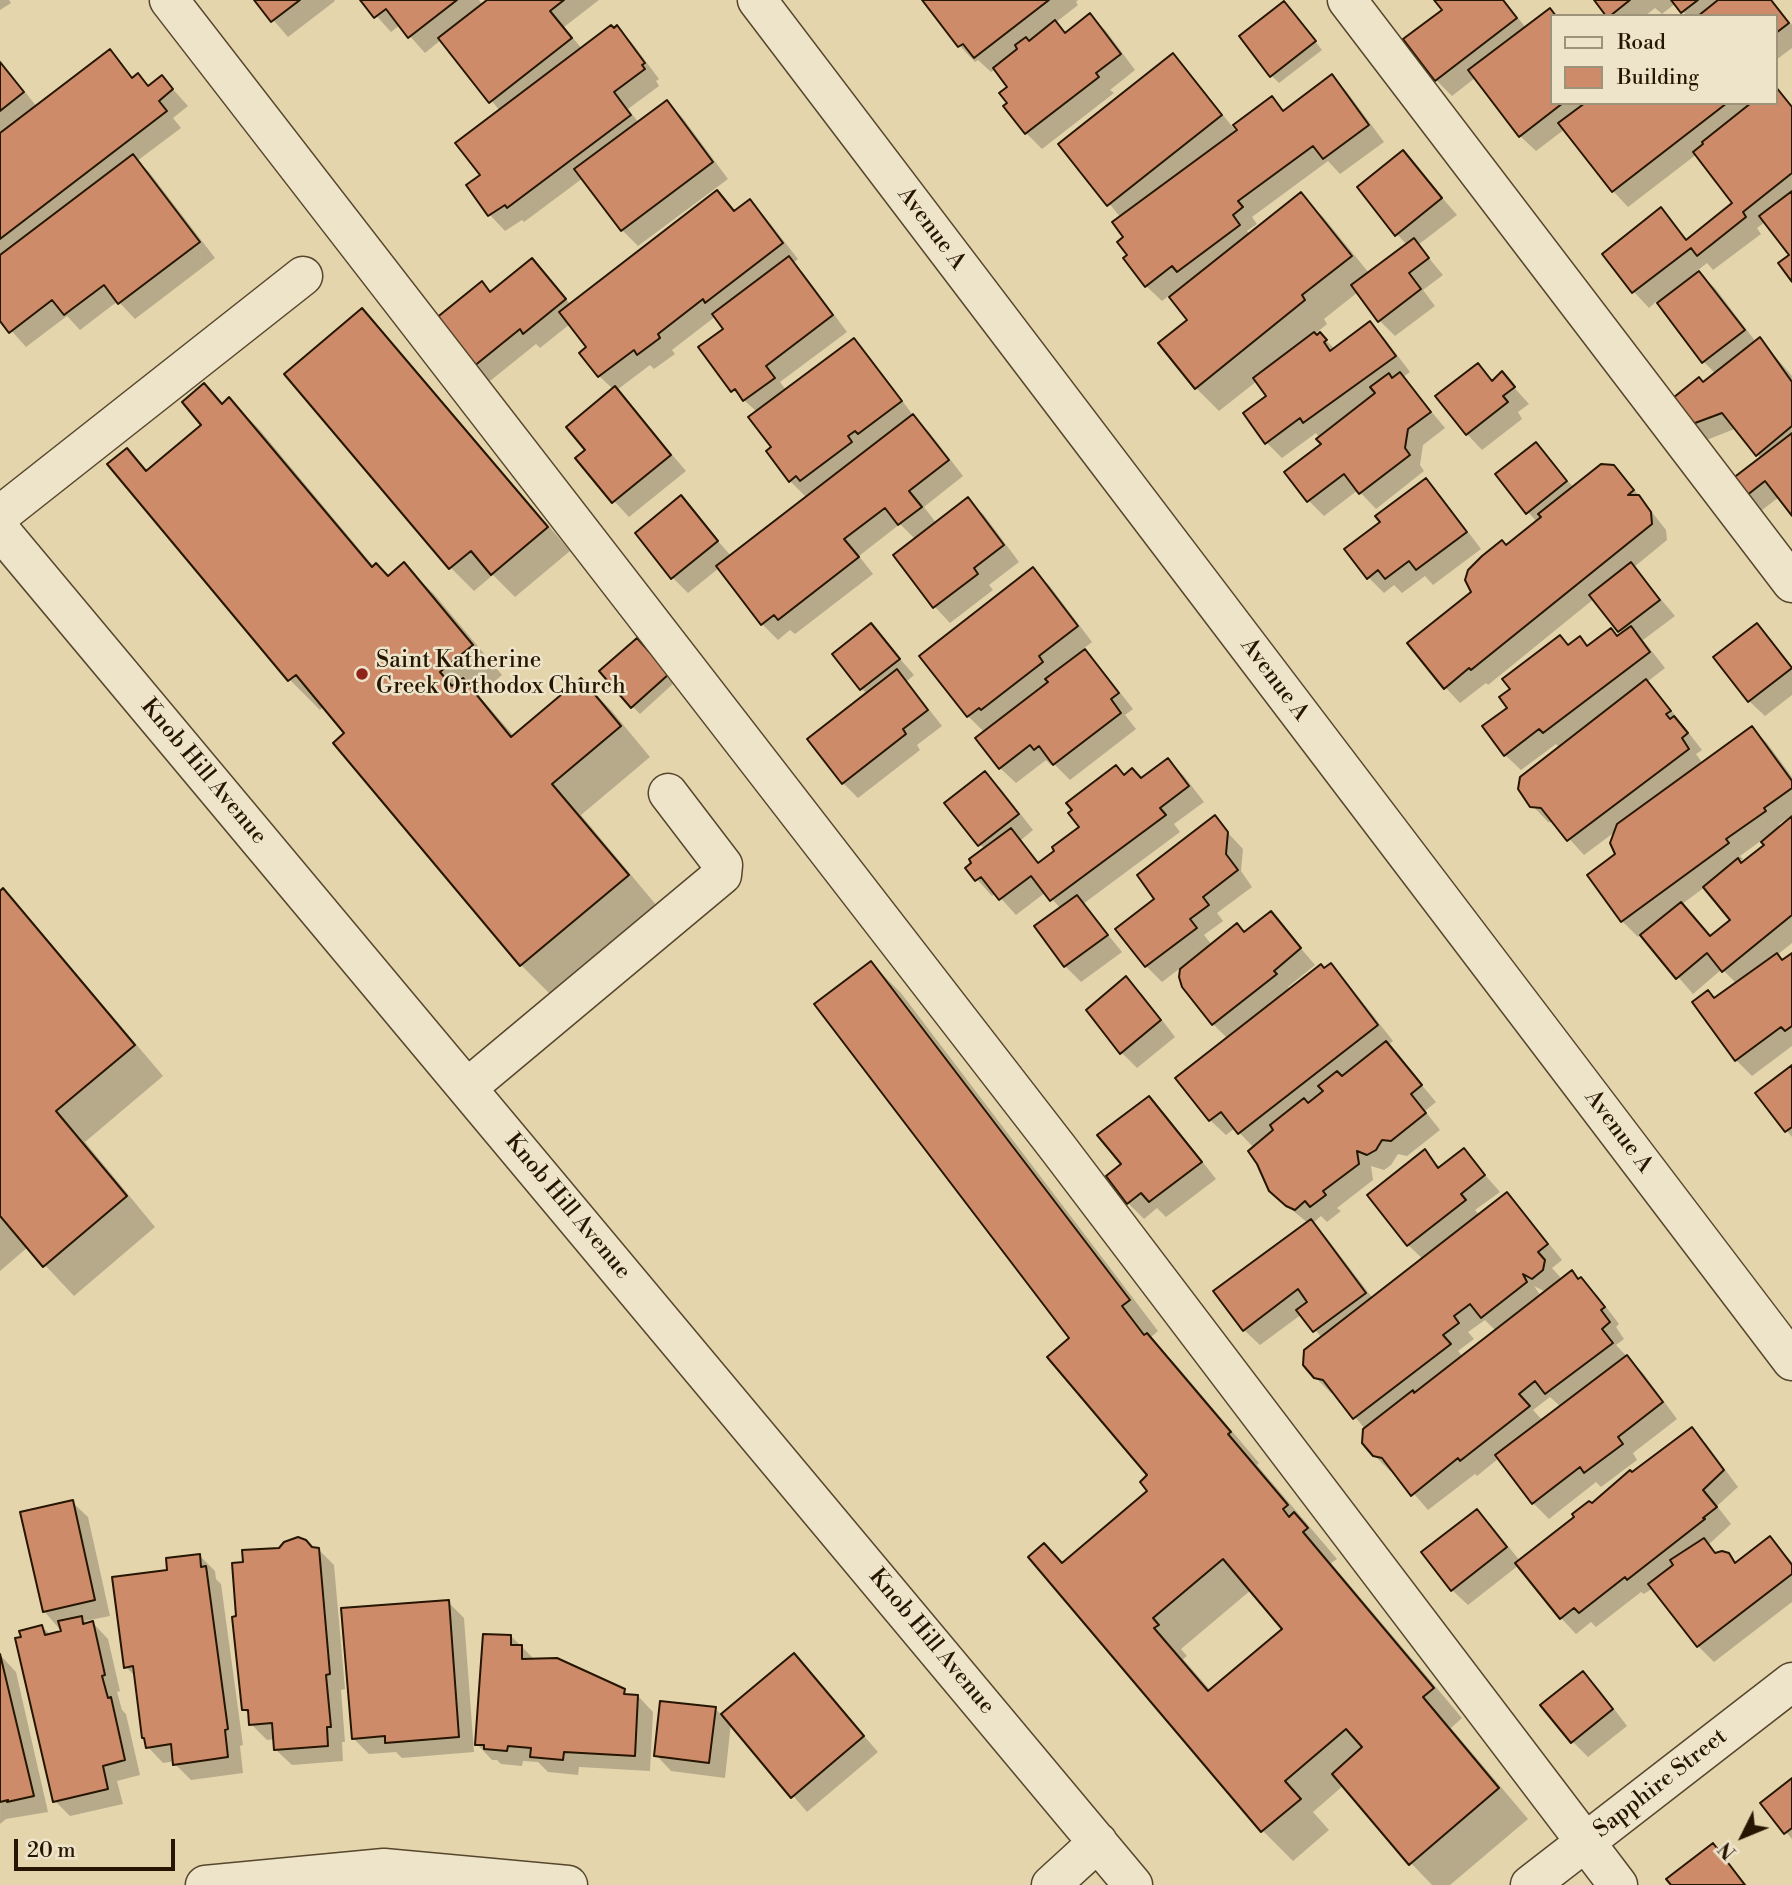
<!DOCTYPE html>
<html>
<head>
<meta charset="utf-8">
<style>
  body { margin:0 }
  #map { position:relative; width:1792px; height:1885px; overflow:hidden; background:#e4d5ad; font-family:"Libre Bodoni",serif }
  canvas { display:block }
  .legend { position:absolute; left:1550px; top:14px; width:228px; height:91px; box-sizing:border-box; background:#ede4ca; border:2px solid #9d927a; margin:0; padding:9px 12px; list-style:none; font-size:21px; color:#261601 }
  .legend li { display:flex; align-items:center; gap:14px; height:35px }
  .legend b { width:35px; border:2px solid #9d927a }
  .north { position:absolute; left:1708px; top:1801px; width:70px; height:70px; -webkit-text-stroke:5px #ede4ca; paint-order:stroke; rotate:227deg; font-size:19px; font-weight:700; line-height:28px; text-align:center; color:#261601 }
  .north::after { content:''; display:block; margin:auto; width:24px; height:32px; background:#261601; clip-path:polygon(50% 0,100% 100%,50% 72%,0 100%) }
  .scale { position:absolute; left:14px; top:1839px; width:161px; height:32px; box-sizing:border-box; border:4px solid #261601; border-top:0; padding-left:9px; font-size:21px; line-height:24px; white-space:nowrap; color:#261601; -webkit-text-stroke:5px #ede4ca; paint-order:stroke }
</style>
</head>
<body>
<div id="map">
<canvas width="1792" height="1885"></canvas>
<ul class="legend">
<li><b style="height:9px;background:#ede4ca"></b>Road</li>
<li><b style="height:19px;background:#cd8b6a"></b>Building</li>
</ul>
<div class="north">N</div>
<div class="scale">20 m</div>
</div>
<script>
const c = document.querySelector('canvas').getContext('2d');
c.lineJoin = 'round';
function fill(path, color) { c.fillStyle = color; c.fill(path, 'evenodd'); }
function strokePath(path, color, width, dash) { c.strokeStyle = color; c.lineWidth = width; c.lineCap = dash ? 'butt' : 'round'; c.setLineDash(dash || []); c.stroke(path); }
function label(font, color, halo, rows, align = 'center') {
  c.font = font + ' "Libre Bodoni",serif'; c.lineWidth = 5; c.setLineDash([]); c.textBaseline = 'middle'; c.strokeStyle = halo; c.fillStyle = color; for (const [text, x, y, turn = 0] of rows) {
    c.save(); c.translate(x, y); c.rotate((+turn || 0) * Math.PI / 180); c.textAlign = isNaN(turn) ? turn : align; if (halo) c.strokeText(text, 0, 0); c.fillText(text, 0, 0); c.restore();
  }
}
fill(new Path2D(`
  M0,0h9l2,3 -11,7z
  M256,0h78l1,1 -47,36z
  M362,0h117l4,5 7,-5h109l-35,27 18,22 35,-22 15,16 27,36 -3,2 3,5 -31,23 11,14 28,-21 15,15 46,62 -90,67 -16,-16 -39,-52 -59,44 -2,-2 -17,11 -15,-16 -22,-29 15,-11 17,-64 -58,-72 -17,14 -25,-28 -9,7z
  M924,0h154l-2,2 2,3 -23,18 11,11 24,-19 16,16 29,39 -25,20 4,3 -72,56 -16,-16 -16,-30 -1,-16 -13,-18 -5,3 -13,-12 -3,2 -15,-16z
  M1436,0h68l22,28 26,-12v87h224v-14l16,16v174l-1,-24 -26,-33 -8,6 4,6 -48,36 -6,-7 -10,8 18,17 41,54 4,-3 32,37v138l-13,-17 -22,17 -15,-16 19,-40 -24,-30 -33,13 -16,-16 15,-41 13,-10 -12,-12 -47,-61 -8,7 -15,-16 -30,-38 57,-44 27,30 46,-36 -37,-50 -69,53 -15,-16 -48,-62 -29,22 -16,-15 -45,-58 -23,18 -16,-16 -31,-41 39,-29zM1706,246l2,3 -11,8 -2,-2z
  M1596,0h176l20,25v23l-16,12v-44h-89l-11,-13 -14,11 -7,-6 -10,8h-36z
  M1292,11l30,39 -43,33 -7,-7z
  M110,51l24,28 4,-4 11,12 13,-10 26,29 -15,12 8,10 -44,33 12,11 66,86 -80,61 -17,-18 -38,29 -13,-14 -41,31 -26,-29v-258l37,47z
  M1173,56l15,15 51,64 33,-37 13,13 47,-34 15,15 37,50 -44,32 -12,-13 -76,56 5,7 -10,7 3,4 51,-41 23,24 45,55 38,-28 -10,-11 6,-82 54,63 -39,30 25,30 -20,15 12,16 -40,30 -16,-16 -21,-28 -34,27 3,5 -13,11 3,3 3,-3 15,14 35,-26 15,16 25,33 -7,5 42,51 -22,17 -3,20 4,6 -48,38 -18,-19 -34,26 -16,-16 15,-56 -7,-11 -34,25 -15,-15 2,-47 -12,-15 -38,30 -23,-23 -7,-68 -19,-25 -8,6 -16,-15 -16,-31 -9,-37 -60,-74z
  M717,193l19,19 14,-11 15,16 33,42 -5,4 11,11 43,58 -67,50 6,8 67,-50 16,16 46,62 14,14 34,44 -39,31 13,17 31,-24 16,15 35,47 -30,23 4,5 -43,33 -15,-16 -39,-52 20,-15 -16,-16 -41,32 14,18 -78,60 -5,-4 -12,10 -16,-16 -43,-56 -31,25 -16,-16 9,-79 50,58 76,-58 -17,-17 -33,-69 -24,-22 -7,-61 -10,-13 -44,34 3,4 -21,15 -4,-4 -33,25 69,81 -57,46 -15,-16 -27,-51 27,-60 -15,-14 -10,-28 -19,-24 -30,24 -4,-4 -46,37 -15,-15 7,-82 9,9 41,-33 39,45z
  M362,310l23,24 185,217 -55,46 -22,-22 -19,16 -23,-23z
  M1477,365l16,16 9,-7 27,30 -11,8 4,7 -40,31 -15,-16 -29,-37z
  M204,386l19,19 6,-6 30,30 115,138 15,11 15,-13 30,29 68,81 -24,20 36,41 67,-56 30,30 39,47 -69,58 76,91 -106,89 -30,-30 -186,-222 12,-10 -23,-27 -4,4 -30,-30 -180,-215 17,-15 21,21 56,-46z
  M1536,444l38,44 39,-22 16,17 37,47 1,10 -33,27 41,49 -32,24 22,28 -18,14 14,15 41,53 -6,4 7,10 49,-36 15,15 25,34v38l-13,9 2,4 11,-9v124l-15,12 6,6 9,-6v91l-40,30 -16,-16 -21,-60 22,-16 -15,-15 -29,25 -52,-60 -3,3 -16,-16 -33,-46 28,-20 -1,-24 -32,24 -29,-32 -7,-1 -16,-17 28,-57 -4,-4 -35,26 -16,-15 4,-47 60,-61h19l35,-13 -28,-36 -107,87 -2,-2 -26,20 -15,-16 28,-95 33,-45 31,-25 -9,-10zM1762,840l5,5 -25,20 -3,-3 4,-3 -3,-3zM1705,887l28,33 -22,17 -29,-33z
  M1425,480l16,16 40,53 -48,36 -8,-9 -23,17 -8,-8 -10,8 -16,-16 15,-54z
  M1033,570l16,15 43,57 -9,7 17,18 33,42 -8,6 11,14 -66,51 -17,-17 -2,2 -5,-5 -30,23 -16,-15 -15,-35 -17,-17z
  M871,625l43,50 -7,6 35,45 -25,19 3,5 -62,48 -15,-15 24,-89 -5,-5z
  M1757,625l35,42v28l-27,21 -16,-15z
  M637,640l38,42 -35,32 -8,-8z
  M1168,760l16,16 20,26 -30,22 6,8 -97,72 39,48 -41,30 -16,-16 -4,-57 -15,-17 -30,23 -20,-22 -4,3 -25,-28 18,-18 -38,-46 38,-30 16,15 32,41 -12,10 19,24 41,-37 44,-51 17,4z
  M1214,818l29,31 -2,22 11,16 -35,26 6,8 -19,14 8,10 33,-11 26,-21 44,52 -27,22 3,3 39,-24 16,15 47,60 -5,4 48,57 -11,9 15,19 -33,26 -9,-2 -7,11 -7,5 -13,-4 2,14 -36,28 4,3 -14,11 -6,-6 -8,7 13,14 48,63 50,-40 -16,-15 -39,-50 55,-43 17,16 23,-17 36,41 -25,18 5,6 27,-22 15,16 40,50 -10,8 8,9 -1,5 13,-10 25,23 22,29 -3,3 8,12 -8,6 27,28 34,46 -44,34 4,7 -36,27 -5,-5 -47,37 -16,-16 -34,-45 -22,18 -2,-2 -47,36 -33,-38 -5,-1 -16,-16 -9,-26 -29,-35 -5,-1 -16,-16 7,-39 -20,-24 -42,31 -16,-15 64,-107 -21,-17 -33,-58 -19,-20 -9,7 -16,-15 18,-81 -15,-15 -33,-47 3,-11 -21,16 -16,-16 11,-67zM1534,1286l12,6 -5,4zM1485,1320l11,11 -33,26 -5,-6 16,-12 -6,-7zM1550,1397l11,10 -18,14 -10,-11z
  M2,891l30,30 131,155 -78,66 70,85 -81,69 -46,-49 -28,24v-378z
  M871,963l30,30 257,338 -7,6 7,9 19,20 82,97 -2,2 80,94 -6,4 131,155 -11,10 77,91 -78,66h-18l-21,-22 -67,-78 -31,27 16,18 -36,31 -30,-30 -232,-274 13,-12 19,19 86,-73 1,-16 -79,-137zM1251,1590l34,39 -74,62 -28,-32 4,-3 -6,-7z
  M1126,979l16,15 33,43 -38,31 -16,-16z
  M1792,1067v70l-35,-43z
  M1149,1098l16,16 51,65 -50,38 -9,-9 -13,11 -16,-16 -20,-27 15,-11z
  M1692,1429l15,16 31,42 -21,19 14,18 -23,21 9,9 11,1 9,9 33,-26 22,24v40l-78,60 -16,-16 -45,-58 -9,6 -3,-2 -45,35 -5,-5 -15,12 -15,-16 -42,-53 -51,40 -16,-15 25,-79 15,15 28,35z
  M72,1502l16,15 22,99 -25,5 3,3 5,-1 15,16 12,52 -3,1 5,18 4,4 14,61 -23,6 6,23 -53,12 -15,-15 -13,-174 9,8 12,-2 -19,-22z
  M312,1549h6l16,16 11,124 -4,1 4,52h-3l1,19 -51,4 -16,-15 -1,-11 -8,1 -16,-16 -1,-8 -6,-7z
  M199,1555l16,16 1,8 5,5 22,161 -3,1 3,27 -52,7 -16,-16v-3l-12,2 -15,-16 -12,-70 -10,-10 43,-96z
  M448,1602l16,16 10,134 -72,6 -6,-6 -27,2 -16,-16z
  M511,1636l24,24 89,31 5,5h9l15,16 -3,59 -71,-4 -1,8 -30,-3 -10,-10 -15,-1 -1,5 -21,-2 -4,-4h-5l-15,-16z
  M794,1655l84,97 -71,60 -76,-89 -6,55 -54,-7 -15,-16 59,-46 7,6z
  M1,1656l15,16 32,140 -42,7 -6,5z
  M1583,1673l16,16 28,37 -39,31 -16,-16z
  M1792,1780v59l-30,-36z
  M1713,1846l34,39h-74z`), '#0003');
const building = new Path2D(`
  M254,0h46l-29,22z
  M360,0h97l-49,38 -22,-29 -12,9z
  M487,0h77l-14,11 22,27 -83,65 -51,-65z
  M922,0h127l-75,58 -11,-14 -5,3z
  M1434,0h69l14,18 -82,63 -32,-42 39,-29z
  M1594,0h36l-20,16h-4z
  M1671,0h27l-17,13z
  M1718,0h53l18,23 -13,10v-17h-78z
  M1284,1l32,40 -46,36 -31,-41z
  M1550,8l6,8h-4v87h11l-44,34 -51,-67z
  M1090,13l31,41 -25,19 3,4 -74,57 -22,-28 4,-3 -8,-10 8,-6 -14,-19 24,-19 -2,-4 11,-8 3,4 26,-21 10,13z
  M611,25l3,3 3,-3 28,38 -3,2 3,4 -31,23 17,23 -124,93 -2,-3 -17,11 -22,-31 14,-10 -25,-32z
  M110,49l22,29 6,-5 10,13 14,-11 11,14 -14,12 8,10 -167,128v-106z
  M1173,53l49,62 -115,91 -49,-62z
  M0,62l24,30 -24,19z
  M1332,74l37,51 -46,34 -10,-13 -75,55 5,6 -10,8 7,10 -63,47 -5,-6 -27,21 -22,-29 4,-3 -10,-13 6,-5 -11,-15 125,-92 -4,-5 39,-29 11,15z
  M1776,87l16,20v66l-49,39 3,5 -49,39 -6,-8 -59,45 -30,-39 59,-47 25,33 46,-37 -39,-51 10,-8 -1,-2 49,-39h25z
  M667,100l46,62 -92,69 -47,-62z
  M1585,103h142l-115,89 -54,-69z
  M1403,150l39,48 -47,38 -38,-49z
  M133,154l67,88 -82,62 -14,-19 -40,30 -12,-15 -43,33 -9,-12v-66z
  M717,190l17,21 16,-12 33,44 -78,60 -2,-4 -45,35 2,4 -23,17 -3,-5 -36,27 -19,-24 7,-6 -27,-35z
  M1792,191v91l-14,-19 11,-8 -30,-39z
  M1301,192l51,64 -50,39 3,5 -110,89 -37,-46 29,-23 -18,-23z
  M1414,238l15,20 -20,15 12,16 -43,33 -27,-37z
  M789,256l44,59 -67,51 9,12 -32,23 -8,-12 -4,3 -33,-45 25,-18 -11,-15z
  M532,258l34,41 -43,35 -3,-5 -47,38 -38,-48 47,-38 8,11z
  M1699,271l46,59 -43,33 -45,-60z
  M362,308l186,219 -57,48 -20,-24 -22,18 -165,-195z
  M1370,321l26,35 -93,67 -3,-5 -35,26 -22,-31 23,-17 -13,-18 61,-46 3,3 3,-3 7,8 -3,2 6,9z
  M1760,337l32,45v44l-36,30 -34,-43 -35,13 -19,-24 31,-25 4,5z
  M854,338l48,63 -44,33 -3,-3 -7,5 4,6 -52,39 -4,-5 -7,6 -23,-31 5,-4 -23,-30z
  M1478,363l14,18 10,-10 13,16 -12,9 5,6 -42,33 -31,-39z
  M1400,372l31,40 -23,17 -3,19 5,7 -51,39 -15,-20 -37,28 -23,-30 37,-28 -5,-5 59,-46 -5,-6 19,-14 3,5z
  M204,383l18,21 7,-7 143,170 4,-4 12,13 16,-14 69,83 -33,27 12,14 11,-8 48,59 70,-59 40,48 -69,58 77,91 -109,91 -187,-223 11,-10 -48,-58 -8,6 -181,-217 20,-16 19,23 55,-46 -19,-23z
  M615,386l56,69 -59,48 -37,-45 10,-8 -19,-23z
  M913,414l36,46 -40,31 13,16 -24,18 -13,-17 -41,31 15,18 -81,63 -4,-5 -13,10 -45,-59z
  M1792,433v83l-27,-35 -24,19 -13,-18z
  M1536,442l31,39 -41,33 -31,-40z
  M1601,464l13,1 20,25 -6,5h11l12,17 1,12 -181,146 -2,-2 -25,21 -37,-46 64,-51 -6,-12 3,-10 14,-14 20,-16 4,5 35,-28 -3,-3z
  M1426,478l41,54 -51,38 -7,-9 -24,18 -7,-9 -11,9 -23,-30 36,-27 -5,-6z
  M681,495l37,46 -47,38 -36,-46z
  M968,497l36,48 -30,23 4,6 -45,34 -40,-53z
  M1631,562l29,38 -42,32 -29,-37z
  M1033,567l45,59 -39,30 4,6 -62,48 -2,-2 -12,9 -48,-61z
  M871,623l29,36 -40,31 -28,-36z
  M1757,623l35,45 -44,34 -35,-45z
  M1631,626l19,26 -107,81 -4,-4 -35,27 -22,-30 25,-18 -8,-11 11,-8 -8,-10 58,-44 8,10 12,-9 7,10 24,-18 6,8z
  M637,638l32,36 -38,34 -32,-37z
  M1085,649l34,44 -8,6 10,14 -68,52 -14,-19 -5,4 -4,-5 -31,24 -24,-31 73,-56 -3,-3z
  M897,669l31,41 -25,19 3,5 -64,50 -35,-45z
  M1646,679l25,32 -5,3 4,5 4,-3 14,17 -6,5 7,11 -122,92 -26,-33 -11,-1 -12,-18 2,-12z
  M1752,726l40,55v7l-28,20 2,3 -40,28 3,4 -108,79 -34,-47 28,-21 -5,-11 7,-19z
  M1168,758l21,28 -29,22 6,7 -116,86 -19,-25 -32,24 -18,-23 -6,4 -10,-13 6,-5 -2,-4 42,-31 27,35 16,-12 -2,-4 27,-20 -11,-14 4,-3 -6,-7 50,-38 8,10 8,-7 9,10z
  M985,771l34,43 -41,32 -34,-43z
  M1215,815l13,17 -2,22 12,16 -35,27 6,8 -19,14 7,9 -52,39 -30,-38 39,-30 -17,-24z
  M1792,816v99l-70,57 -15,-19 -31,26 -36,-44 41,-33 29,34 20,-16 -27,-33 35,-29 3,5 23,-18 -3,-3z
  M3,888l132,157 -79,66 71,85 -84,71 -43,-51v-325z
  M1077,895l31,40 -44,32 -30,-41z
  M1271,911l30,37 -27,23 3,3 -65,51 -30,-38 -3,-10 1,-8 57,-46 7,9z
  M1777,953l5,7 10,-7v73l-7,5 -4,-4 -46,34 -43,-59 16,-12 6,8z
  M871,961l259,339 -8,6 22,29 3,-2 84,99 -3,2 60,71 -5,4 6,8 5,-5 14,16 -5,4 131,156 -11,9 76,91 -90,77 -77,-91 30,-27 -16,-18 -61,52 16,18 -40,33 -233,-275 16,-14 18,20 85,-72 -7,-9 7,-7 -100,-118 22,-19 -255,-334zM1223,1559l59,70 -74,62 -54,-63 5,-3 -6,-7z
  M1331,963l47,62 -140,109 -17,-22 -12,9 -34,-43 146,-114 3,4z
  M1126,976l35,44 -41,34 -34,-44z
  M1386,1041l36,44 -11,9 15,19 -35,28 -9,-1 -6,10 -9,5 -10,-4 2,13 -36,27 3,4 -16,12 -5,-6 -10,9 -9,-4 -17,-15 -12,-27 -9,-13 25,-21 -3,-5 34,-27 4,5 15,-12 -5,-5 19,-15 5,5z
  M1792,1065v62l-7,5 -30,-39z
  M1149,1096l53,66 -53,40 -8,-9 -14,11 -21,-28 15,-12 -24,-29z
  M1464,1148l21,27 -24,19 5,6 -59,46 -40,-51 58,-46 13,19z
  M1507,1192l41,52 -10,8 7,8 -2,10 -11,9 -9,-5 4,8 -46,36 -11,-14 -16,12 5,7 -16,12 8,9 -98,75 -30,-39 -9,-2 -11,-13 1,-15z
  M1311,1219l55,74 -53,39 -17,-22 11,-8 -9,-13 -55,42 -30,-40z
  M1572,1270l6,9 3,-2 24,30 -4,3 9,12 -8,7 11,14 -68,51 -10,-13 -16,13 11,12 -70,55 -2,-3 -47,38 -29,-38 -9,-2 -11,-13 1,-14 50,-39 1,3z
  M1627,1355l36,47 -45,35 5,7 -39,29 -4,-6 -48,37 -37,-49z
  M1692,1427l32,43 -21,20 14,17 -14,11 2,1 -78,61 -2,-3 -46,36 -5,-5 -14,11 -45,-56 59,-46 -2,-3 17,-13 3,2 38,-33 2,2z
  M73,1500l22,100 -52,12 -23,-100z
  M1477,1509l30,38 -56,44 -30,-39z
  M1770,1536l22,29v9l-95,73 -49,-63 25,-19 -3,-5 34,-22 11,15 7,-2 7,2 6,10z
  M298,1537l8,3 6,7 7,1 11,126 -4,1 5,52h-4l1,19 -54,4 -2,-27 -23,2 -1,-15h-6l-10,-93 4,-1 -4,-53 11,-1 -1,-12 37,-2 5,-6z
  M200,1554l1,13 5,-1 22,163 -3,1 3,27 -55,8 -2,-21 -25,4 -2,-10h-2l-9,-72 -9,2 -12,-91 55,-7 -1,-12z
  M449,1600l10,137 -74,6v-7l-33,3 -11,-131z
  M82,1616l1,8 10,-3 12,54 -3,1 6,22 3,-1 14,63 -22,6 5,23 -55,13 -38,-164 6,-1 -2,-6 23,-6 3,10 16,-4 -3,-10z
  M483,1634l28,1v10h11v14l35,-1 68,31 -1,5 14,1 -3,61 -71,-4 -1,8 -33,-3 1,-9 -23,-2 -1,5 -23,-2v-4h-9z
  M794,1653l70,83 -73,62 -70,-84z
  M0,1654l34,142 -27,6 1,-2 -8,2z
  M1583,1671l30,38 -42,34 -31,-38z
  M660,1701l56,6 -7,56 -55,-7z
  M1792,1778v50l-8,6 -24,-31z
  M1713,1843l32,42h-74l-5,-6z`);
fill(building, '#cd8b6a');
strokePath(building, '#261601', 2);
const minor = new Path2D(`
  M169,0l889,1148 560,737
  M757,0l1035,1361
  M1347,0l445,583
  M0,515l303,-239
  M0,530l1133,1355
  M467,1088l255,-213 1,-10 -55,-72
  M205,1885l179,-17 184,17
  M1051,1885l47,-43
  M1530,1885l262,-203`);
strokePath(minor, '#56462c', 41);
strokePath(minor, '#ede4ca', 38);
for (const [x, y, r, color] of [
  [362,674,7,"#8f2418"]
]) { const dot = new Path2D(); dot.arc(x, y, r, 0, 2 * Math.PI); c.fillStyle = color; c.fill(dot); strokePath(dot, '#ede4ca', 2.5); }
label('23px', '#261601', '#ede4ca', [
  ["Avenue A",931,229,53],
  ["Avenue A",1274,680,53],
  ["Knob Hill Avenue",203,772,50],
  ["Avenue A",1618,1132,53],
  ["Knob Hill Avenue",567,1207,50],
  ["Knob Hill Avenue",931,1642,50],
  ["Sapphire Street",1661,1784,-38]
]);
label('23px', '#261601', '#ede4ca', [
  ["Saint Katherine",376,661],
  ["Greek Orthodox Church",376,687]
], 'left');
</script>
</body>
</html>
